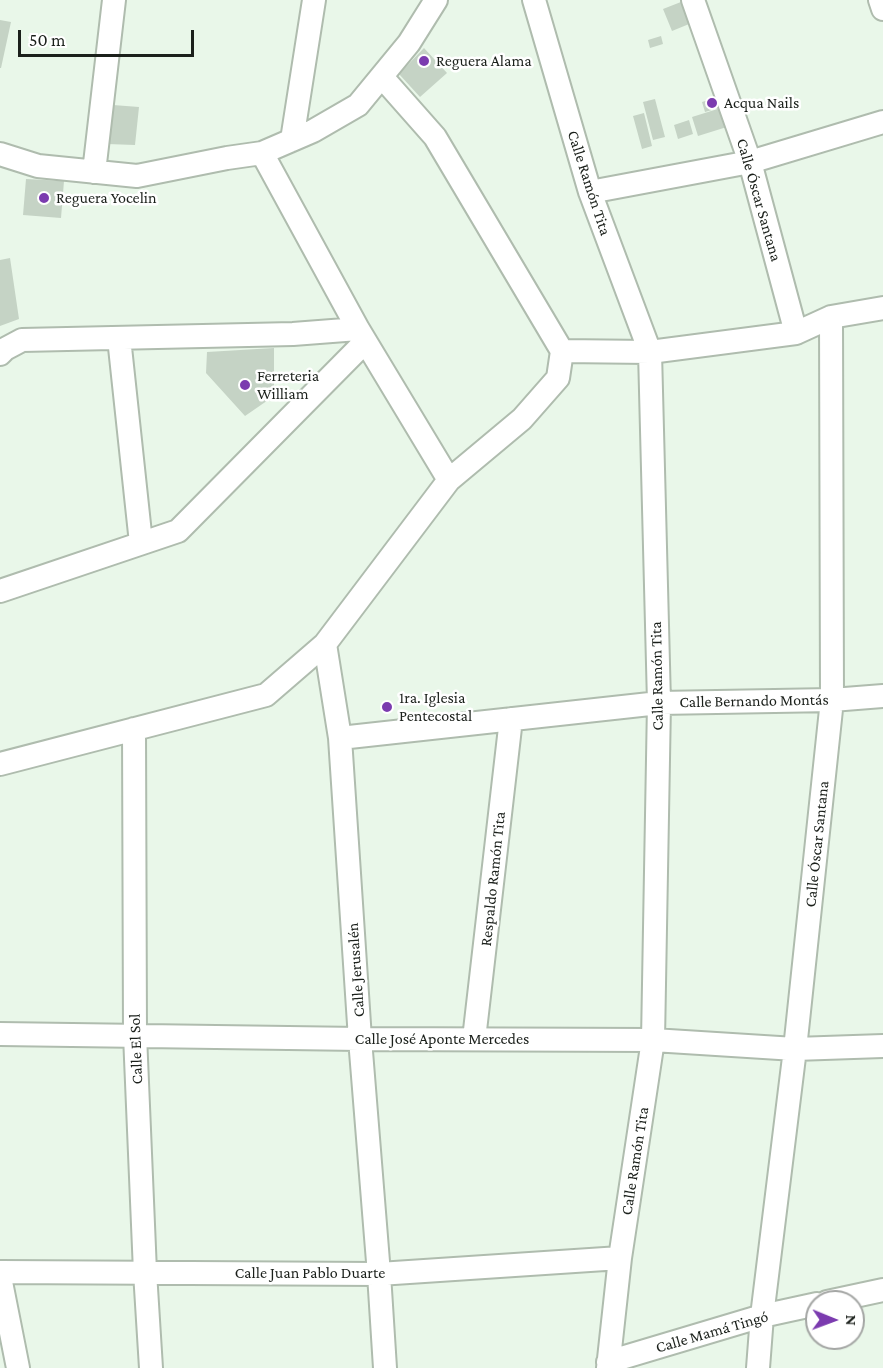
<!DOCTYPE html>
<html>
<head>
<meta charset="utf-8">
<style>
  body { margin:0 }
  #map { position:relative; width:883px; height:1368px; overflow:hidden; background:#e9f7e9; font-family:"Crimson Pro",serif }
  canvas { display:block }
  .north { position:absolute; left:805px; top:1290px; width:60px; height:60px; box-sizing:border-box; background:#fff; border:2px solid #a4a6a4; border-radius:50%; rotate:91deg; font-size:16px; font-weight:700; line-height:24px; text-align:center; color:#1b201b }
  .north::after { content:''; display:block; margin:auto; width:21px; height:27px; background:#7b3baf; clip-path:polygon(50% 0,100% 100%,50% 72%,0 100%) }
  .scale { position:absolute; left:18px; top:30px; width:176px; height:27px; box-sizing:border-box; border:3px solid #1b201b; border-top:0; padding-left:8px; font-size:18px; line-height:21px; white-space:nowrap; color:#1b201b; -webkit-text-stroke:4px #fff; paint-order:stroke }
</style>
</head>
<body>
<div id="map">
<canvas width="883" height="1368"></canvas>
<div class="north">N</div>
<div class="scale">50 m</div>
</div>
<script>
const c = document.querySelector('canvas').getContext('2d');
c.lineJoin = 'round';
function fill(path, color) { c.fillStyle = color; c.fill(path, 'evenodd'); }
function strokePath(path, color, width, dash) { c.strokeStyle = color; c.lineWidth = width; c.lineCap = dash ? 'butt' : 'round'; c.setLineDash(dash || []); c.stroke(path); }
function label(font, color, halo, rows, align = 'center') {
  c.font = font + ' "Crimson Pro",serif'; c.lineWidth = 5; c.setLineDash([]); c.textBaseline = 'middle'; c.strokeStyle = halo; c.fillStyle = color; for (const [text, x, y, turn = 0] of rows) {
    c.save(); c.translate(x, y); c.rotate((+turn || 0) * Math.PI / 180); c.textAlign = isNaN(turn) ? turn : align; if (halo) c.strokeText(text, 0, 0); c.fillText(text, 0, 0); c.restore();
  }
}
fill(new Path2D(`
  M686,0l8,22 -22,9 -9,-22z
  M0,20l11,2 -10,46h-1z
  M661,36l2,8 -13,4 -2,-8z
  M424,48l23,25 -27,24 -21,-23z
  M722,96l3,10 -20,6 -3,-10z
  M655,99l10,38 -12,3 -10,-38z
  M113,105l26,2 -4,38 -28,-1z
  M724,107l6,19 -32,10 -6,-19z
  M644,113l8,33 -10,3 -9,-33z
  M689,120l4,14 -15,5 -4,-14z
  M26,179l38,2 -3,37 -38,-3z
  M10,258l9,61 -19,7v-66z
  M274,348v48l-29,20 -39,-43 1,-21z`), '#c5d3c5');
const street = new Path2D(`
  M534,0l56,192 60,160 9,351 -6,337 -33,218 -12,110
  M693,0l57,162 46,171
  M880,0l3,9
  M292,140l22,-140
  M262,153l96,176 91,151
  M0,154l38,12 99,10 90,-18 35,-5 51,-22 45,-26 51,-62 27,-43
  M94,172l20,-172
  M590,192l160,-30 133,-40
  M119,338l22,205
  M562,351l88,1 146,-19 35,-16 52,-9
  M0,354l5,-5 17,-9 271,-6 65,-5
  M0,591l178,-60 187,-189
  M325,644l15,94 20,301 19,235 6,94
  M134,729l1,306 10,237 6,96
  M340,738l319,-35 173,-3 51,-4
  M0,764l266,-69 59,-51 124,-164 73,-61 36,-41 4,-27 -127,-214 -53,-60
  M0,1034l360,5 293,1 142,9 88,-3
  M474,1039l37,-320
  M0,1272l379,2 241,-16
  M0,1277l18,91
  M827,1302l56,-12
  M608,1362l154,-46 55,-12
  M758,1368l4,-52 33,-267 37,-349 -1,-383`);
strokePath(street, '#afbcae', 26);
strokePath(street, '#fff', 22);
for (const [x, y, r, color] of [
  [424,61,6,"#7b3baf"],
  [712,103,6,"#7b3baf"],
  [44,198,6,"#7b3baf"],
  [245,385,6,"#7b3baf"],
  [387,707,6,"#7b3baf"]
]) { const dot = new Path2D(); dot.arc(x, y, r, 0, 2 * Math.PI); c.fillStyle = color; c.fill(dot); strokePath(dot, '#fff', 2); }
label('16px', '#1b201b', '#fff', [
  ["Reguera Alama",436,61],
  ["Acqua Nails",724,103],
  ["Reguera Yocelin",56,198],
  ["Ferreteria",257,376],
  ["William",257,394],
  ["1ra. Iglesia",399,698],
  ["Pentecostal",399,716]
], 'left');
label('16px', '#1b201b', '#fff', [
  ["Calle Ramón Tita",589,183,72],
  ["Calle Óscar Santana",759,200,74],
  ["Calle Ramón Tita",657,676,-91],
  ["Calle Bernando Montás",754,701,-1],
  ["Calle Óscar Santana",817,844,-84],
  ["Respaldo Ramón Tita",493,879,-84],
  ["Calle Jerusalén",356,970,-94],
  ["Calle José Aponte Mercedes",442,1039],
  ["Calle El Sol",136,1049,-92],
  ["Calle Ramón Tita",635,1161,-81],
  ["Calle Juan Pablo Duarte",310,1273],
  ["Calle Mamá Tingó",712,1332,-16]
]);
</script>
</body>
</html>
